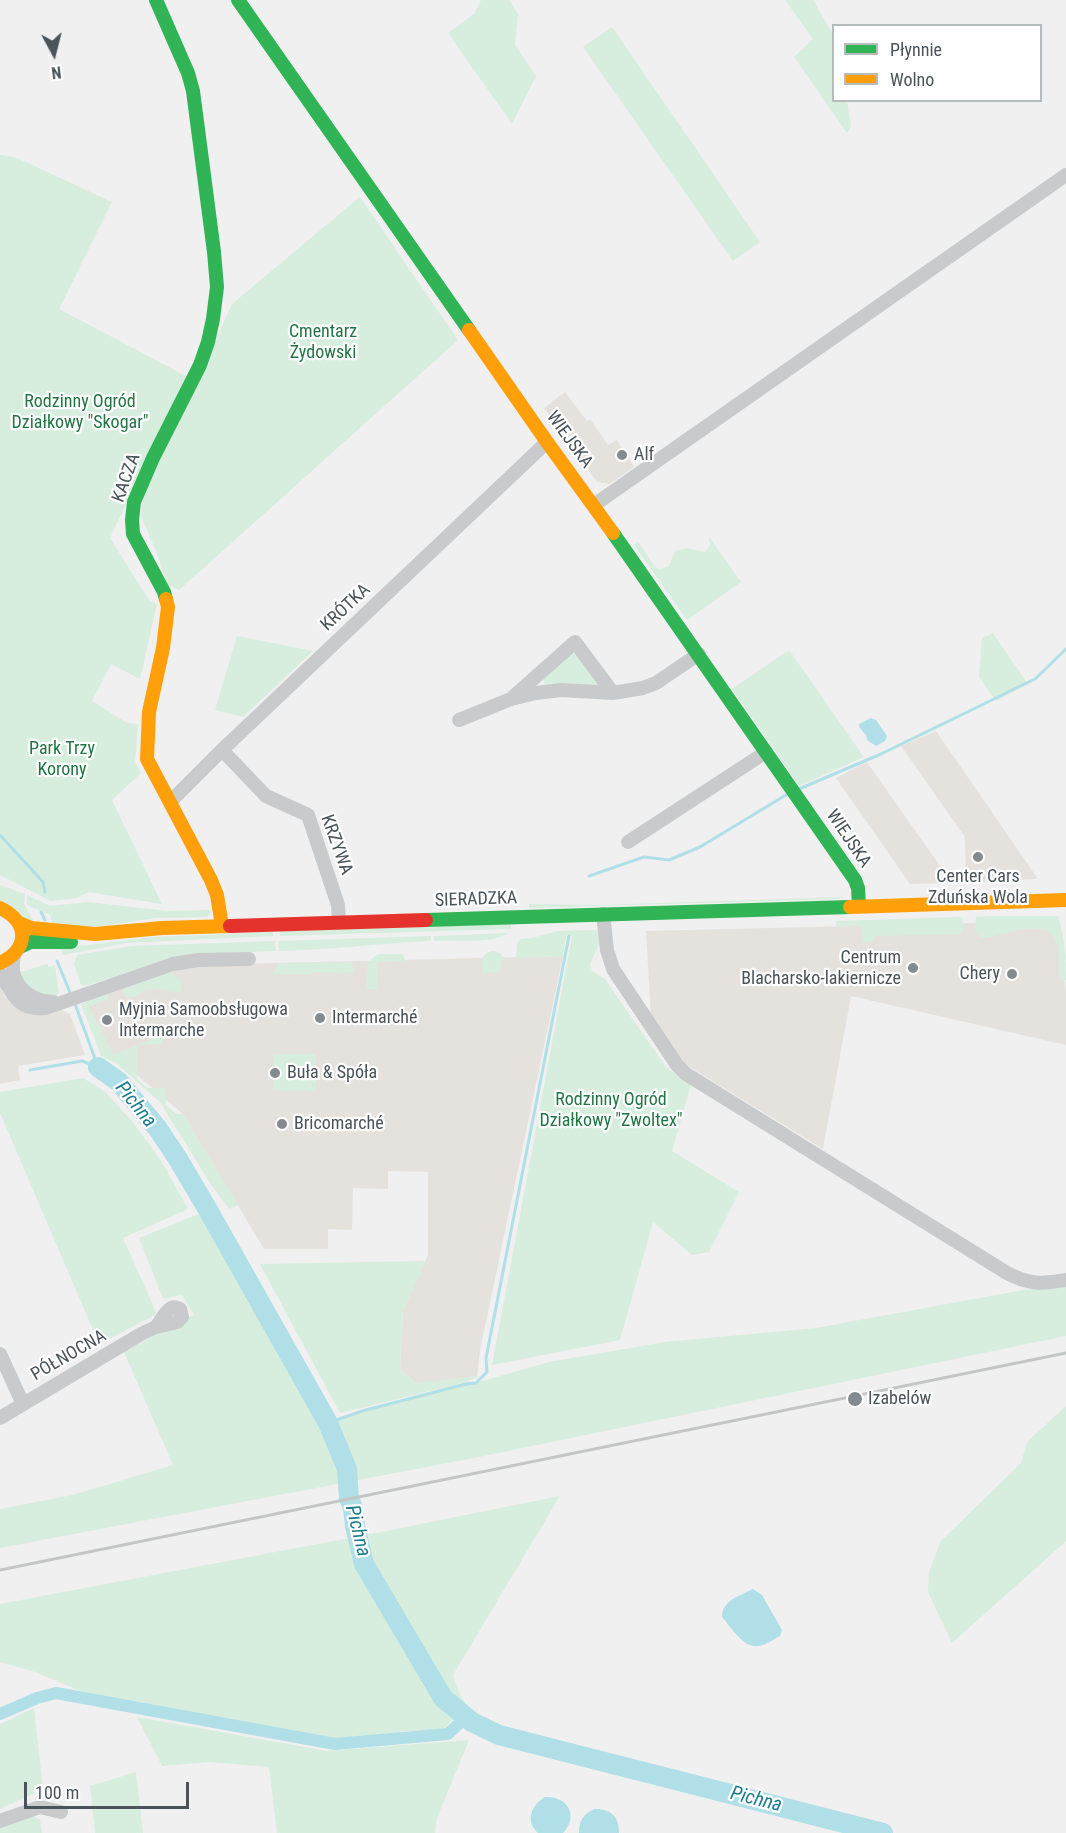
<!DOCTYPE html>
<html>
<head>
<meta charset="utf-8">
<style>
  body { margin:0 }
  #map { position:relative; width:1066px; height:1833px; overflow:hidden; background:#f0f0f0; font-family:"Roboto Condensed",sans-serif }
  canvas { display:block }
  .legend { position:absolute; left:832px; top:24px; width:210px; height:78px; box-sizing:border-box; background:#fff; border:2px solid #b6bbbd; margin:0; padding:8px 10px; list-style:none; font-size:18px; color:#49545a }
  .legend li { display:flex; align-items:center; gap:12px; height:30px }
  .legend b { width:30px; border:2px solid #b6bbbd }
  .north { position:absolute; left:24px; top:24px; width:60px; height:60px; -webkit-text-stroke:4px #fff; paint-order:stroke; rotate:173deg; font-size:16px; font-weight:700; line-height:24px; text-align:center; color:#49545a }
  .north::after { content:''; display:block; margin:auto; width:21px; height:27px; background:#49545a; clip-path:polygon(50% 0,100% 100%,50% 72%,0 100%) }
  .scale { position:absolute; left:24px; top:1782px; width:165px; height:27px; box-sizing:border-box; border:3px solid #49545a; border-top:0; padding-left:8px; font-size:18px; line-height:21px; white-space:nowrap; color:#49545a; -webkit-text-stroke:4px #fff; paint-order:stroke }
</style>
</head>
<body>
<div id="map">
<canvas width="1066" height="1833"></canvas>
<ul class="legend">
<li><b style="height:8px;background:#30b455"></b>Płynnie</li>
<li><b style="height:8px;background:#ff9f0a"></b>Wolno</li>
</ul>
<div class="north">N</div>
<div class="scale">100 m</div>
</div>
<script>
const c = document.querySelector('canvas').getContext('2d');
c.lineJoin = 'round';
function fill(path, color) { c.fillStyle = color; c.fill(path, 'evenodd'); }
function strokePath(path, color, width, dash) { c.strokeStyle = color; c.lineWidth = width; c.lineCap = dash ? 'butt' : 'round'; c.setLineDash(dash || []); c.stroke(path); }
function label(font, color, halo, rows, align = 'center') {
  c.font = font + ' "Roboto Condensed",sans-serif'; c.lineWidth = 4.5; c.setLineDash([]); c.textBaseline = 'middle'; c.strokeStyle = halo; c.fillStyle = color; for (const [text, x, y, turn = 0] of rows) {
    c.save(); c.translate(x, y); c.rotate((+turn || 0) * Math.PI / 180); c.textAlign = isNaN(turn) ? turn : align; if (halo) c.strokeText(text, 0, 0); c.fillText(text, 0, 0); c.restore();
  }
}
fill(new Path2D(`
  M565,392l22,29 3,-2 18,26 9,-5 17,27 -25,17 -12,-2 -53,-74z
  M936,731l102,148 -72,3 -1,-45 -64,-91z
  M867,762l85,121 -42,1 -74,-106z
  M1056,921l10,70v54l-215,-49 -28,153 -140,-86 -32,-46 -5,-86z
  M563,956l-83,394 -3,27 -61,6 -16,-13 3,-59 25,-56v-83l-40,-1v18l-35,-1 -1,42 -24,-1v20h-64l-81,-135 -70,-59 -28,-55 108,-35z
  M0,986l5,11 45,17 12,-4 8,4 15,41 -67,11 2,14 -20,4z`), '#e5e2de');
fill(new Path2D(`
  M481,0h28l9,14 -3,31 21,31 -24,48 -64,-91 27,-20z
  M785,0h28l20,34 1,66 13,1 4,25 -4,7 -53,-76 19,-18z
  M612,27l148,215 -27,19 -150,-214z
  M0,155l17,3 95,44 -53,107 127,67 -76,162 39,62 8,4 -17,75 -29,-15 -19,37 35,22 11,1 -3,38 6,11 -29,27 50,104 -73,-12 -13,6 -25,3 -51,-26z
  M360,197l98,143 -279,250 -11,-5 -12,-34 -15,-35 2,-19 89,-193z
  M709,537l32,45 -54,38 -53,-75 4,-3 18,26 4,1 9,-3 6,-15 11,-3 19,4 5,-7z
  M993,633l35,51 -32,17 -17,-24 3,-39z
  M237,636l76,15 -70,66 -28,-7z
  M789,650l75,107 -65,29 -67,-97z
  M575,653l25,34 -55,-3 -2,-5 28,-25z
  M0,885l25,9 -1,10 12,21 -36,-22z
  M27,895l23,11 38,-4 80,9 43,-1 -1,5 -4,2 -50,1 -55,8 -48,1 -3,-12 -23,-10z
  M843,897l-4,2 -310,9v-4l70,1z
  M990,916h68c7,21 8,43 8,64l-6,-1c-1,-12 0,-26 -4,-38 -7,-24 -53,-7 -70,-3l-7,-1 -4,-6 1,-14z
  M962,917l2,13 -4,4 -86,2v5l-11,2 -2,-17h-25v-5z
  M511,924v5l-231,7v-5z
  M597,930l2,7v7l-9,20 2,7 13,8 61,88 25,18 -19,66 67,41 -30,60 -17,3 -39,-33 -33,118 -128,25 80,-429 -6,-1 -3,21 -47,2 1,-15 3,-4 12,-1 26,-7z
  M273,932v4l-147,7 -63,12 -3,-9 29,-1 63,-8z
  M508,933c-14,11 -56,7 -74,8v-5z
  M431,936v5c-51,2 -101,9 -152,10l-1,-10z
  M275,941l1,10 -79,3 -17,2 -95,30 -4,-1 -7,-21 3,-9 54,-9z
  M494,951l6,2 4,5 -4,14 -18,1c0,-12 -2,-21 12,-22z
  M379,954h24l2,7 -27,1 -1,27h-10c0,-13 -3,-29 12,-35z
  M349,962l3,1 2,8 -8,2 -33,-1v2h-40l6,-11z
  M47,964l2,3 6,-2 4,28 -3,3 -7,1 -22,-8 -10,-16z
  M164,972c11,1 21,8 16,20 -9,1 -23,-6 -34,-2 -10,3 -10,13 -22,5l-1,-3 4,-7z
  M102,994l6,2 1,3 -20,8 24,48 49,-20 21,-1v3l-21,-1v8l-22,1 -3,1v33l10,9h19v17l10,9h7l55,91 -9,4 -19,-26 -50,-81 -44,-39 -15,-7 -20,-52 5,-2 -1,-2z
  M273,1054h43v37l-43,-1z
  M83,1078l21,13 28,30 28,38 28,50 -65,29 34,76 -58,30 -99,-231v-21z
  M208,1210l120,212 34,-11 104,-27 10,-1 73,-21 116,-20 151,-14 213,-39 37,-5v52l-592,122 -474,90v-39l73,-14 100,-30 -49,-113 70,-37 -12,-20 -19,4 -24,-61z
  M426,1261l-23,50 -3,59 16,13 64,-7 -13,6 -127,31 -80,-149z
  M1066,1406v135l-114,102 -24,-51 1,-20 11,-30 81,-79 6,-21z
  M560,1496l-107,179 7,20 6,8 -19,23 -6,4 -34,1 -74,9 -223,-40 -20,-5 -55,-23 -35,-10v-58l376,-71z
  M34,1708l9,81 -43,20v-85z
  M137,1717l190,34 142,-11 -32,78 -2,15h-158l-8,-66 -60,-5 -47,4z
  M136,1772l7,61h-48l-5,-47z
  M33,1816l7,4 2,13h-42v-8z`), '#d7edde');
fill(new Path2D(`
  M871,718l5,2 11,16 -2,5 -9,5 -9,-6 -1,-5 -7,-8v-3z
  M753,1589l9,6 20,35 -2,6c-6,3 -14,9 -22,10 -14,3 -28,-20 -36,-29 0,-17 18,-21 31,-28z
  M545,1797c23,-1 34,19 18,36h-25c-13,-12 -7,-28 7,-36z
  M594,1809c16,-1 26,8 25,24h-40c0,-12 4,-19 15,-24z`), '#b0dfe7');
strokePath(new Path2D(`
  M799,789l82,-35 154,-75 31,-30
  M0,835l43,47 2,10
  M589,876l55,-19 25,3 31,-13 86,-52
  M41,912l4,8
  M57,961l14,34
  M75,1004l23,63
  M30,1070l52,-9 16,6
  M328,1423l34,-12 104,-27 10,-1 11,-11 -1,-14 83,-422`), '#b0dfe7', 3);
strokePath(new Path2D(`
  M0,1714l37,-16 19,-5 279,51 113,-10 18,-17`), '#b0dfe7', 12);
strokePath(new Path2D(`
  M98,1067l21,15 39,47 20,30 30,51 120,213 19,46 2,29 4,10 2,18 9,38 79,134 29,24 27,13 384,98`), '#b0dfe7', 20);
strokePath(new Path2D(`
  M594,505l472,-330
  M513,697l62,-55 38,51
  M459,720l52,-21 25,-6 25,-3 52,3 30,-5 13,-5 43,-29
  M222,750l44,46 42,19 30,90 1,17
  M170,802l52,-52 325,-308
  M628,842l138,-90
  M603,914l4,36 6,19 64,96 9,9 321,199c23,12 34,11 59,7
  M14,956c-6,26 13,45 39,46
  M0,973c13,21 17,38 46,35l127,-44 25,-4 51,-1
  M0,1354l23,50
  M0,1418l141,-84 15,-7 21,-5 5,-5 -2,-8c-12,-7 -17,10 -24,18
  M0,1821l40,-14 21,5`), '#c8cacb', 14);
strokePath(new Path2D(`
  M156,0l32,73 5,18 21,161 3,35 -4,32 -5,23 -8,23 -47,93 -19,44 -2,18 1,14 31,58 2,7
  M238,0l231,330
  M613,533l242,347 3,8 1,18
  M426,920l424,-13
  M20,947l11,-5h40`), '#30b455', 14);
strokePath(new Path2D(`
  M469,330l78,112 66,91
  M166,599l2,8 -5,41 -14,64 -2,47 64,121 6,15 5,31
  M850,907l216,-7
  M0,908c29,14 30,41 0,55
  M19,923l12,5 64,6 67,-6 68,-2`), '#ff9f0a', 14);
strokePath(new Path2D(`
  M230,926l196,-6`), '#e5322d', 14);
strokePath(new Path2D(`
  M0,1570l1066,-217`), '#c4c6c6', 3);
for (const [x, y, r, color] of [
  [622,455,6,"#838b8e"],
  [978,857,6,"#838b8e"],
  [913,968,6,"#838b8e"],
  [1012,974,6,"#838b8e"],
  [320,1018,6,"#838b8e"],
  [107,1020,6,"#838b8e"],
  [275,1073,6,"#838b8e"],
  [282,1124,6,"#838b8e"],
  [855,1399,8,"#838b8e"]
]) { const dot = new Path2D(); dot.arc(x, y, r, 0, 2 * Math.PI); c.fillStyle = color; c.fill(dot); strokePath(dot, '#fff', 2); }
label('18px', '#217545', '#fff', [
  ["Cmentarz",323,332],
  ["Żydowski",323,353],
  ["Rodzinny Ogród",80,402],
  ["Działkowy \"Skogar\"",80,423],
  ["Park Trzy",62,749],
  ["Korony",62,770],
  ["Rodzinny Ogród",611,1100],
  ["Działkowy \"Zwoltex\"",611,1121]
]);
label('18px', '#49545a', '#fff', [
  ["WIEJSKA",569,440,54],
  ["KACZA",127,478,-70],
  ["KRÓTKA",346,608,-43],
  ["WIEJSKA",848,839,56],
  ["KRZYWA",336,845,70],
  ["SIERADZKA",476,900,-2],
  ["PÓŁNOCNA",69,1356,-30]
]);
label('18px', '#49545a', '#fff', [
  ["Alf",634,455],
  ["Center Cars",978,877,"center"],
  ["Zduńska Wola",978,898,"center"],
  ["Centrum",901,958,"right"],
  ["Blacharsko-lakiernicze",901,979,"right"],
  ["Chery",1000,974,"right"],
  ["Myjnia Samoobsługowa",119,1010],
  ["Intermarche",119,1031],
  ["Intermarché",332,1018],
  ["Buła & Spóła",287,1073],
  ["Bricomarché",294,1124],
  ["Izabelów",868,1399]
], 'left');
label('italic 20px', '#1b7d8d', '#fff', [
  ["Pichna",135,1105,51],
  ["Pichna",357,1531,76],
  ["Pichna",756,1800,14]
]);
</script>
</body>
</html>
